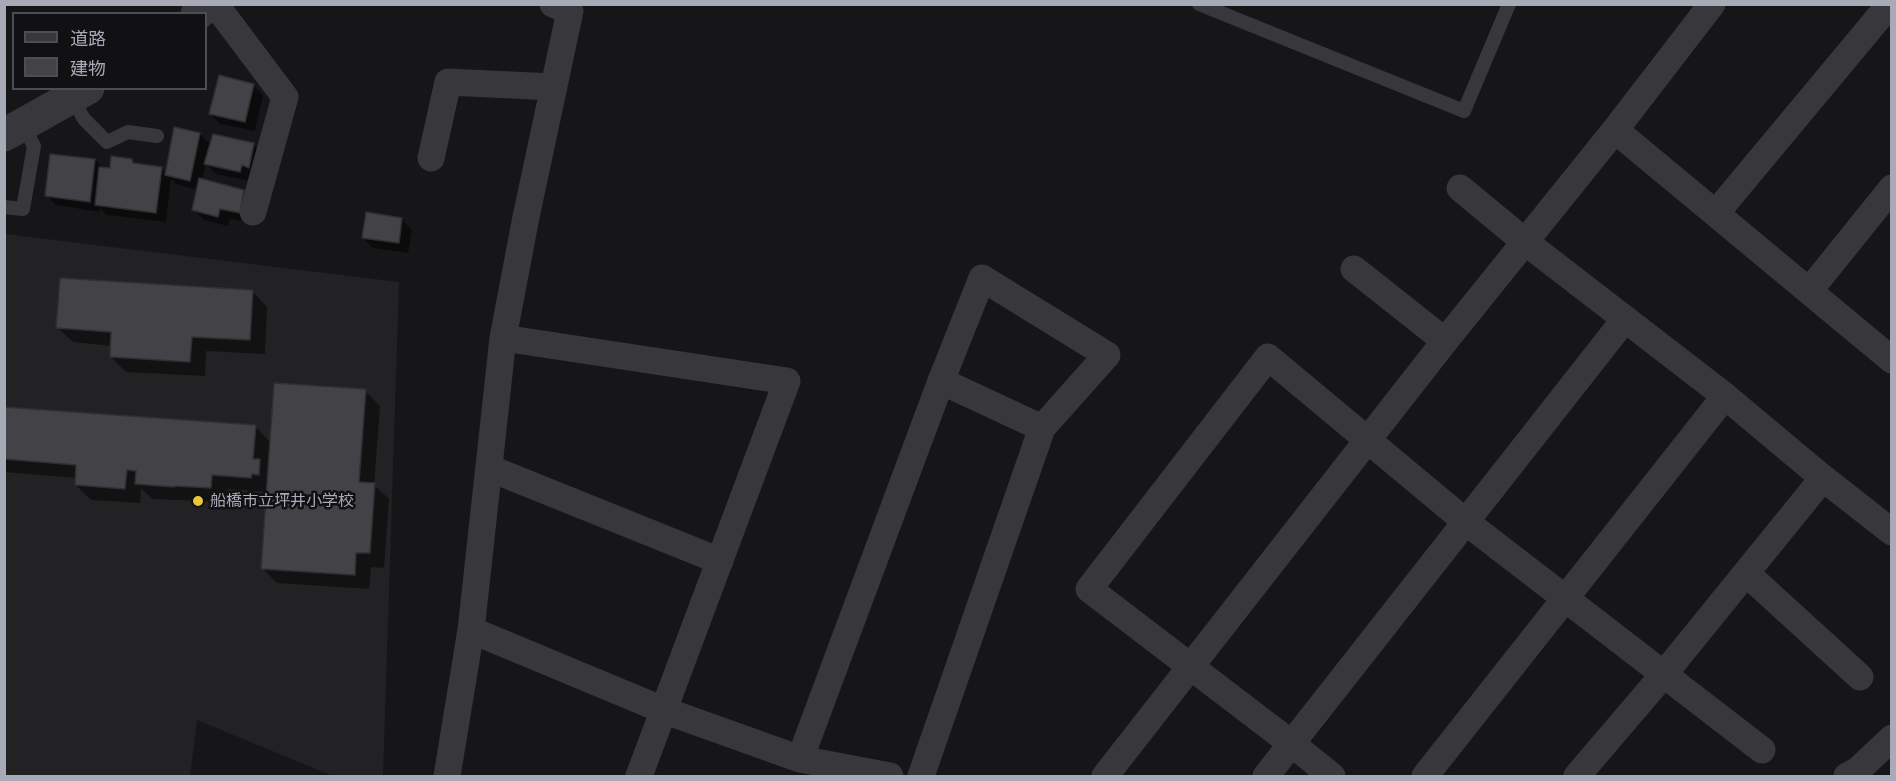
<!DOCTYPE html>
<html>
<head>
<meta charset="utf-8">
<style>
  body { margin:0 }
  #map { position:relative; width:1896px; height:781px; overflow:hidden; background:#161517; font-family:"Alegreya Sans","Noto Sans JP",sans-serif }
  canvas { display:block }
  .frame { position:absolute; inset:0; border:6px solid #a8aab7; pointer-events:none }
  .legend { position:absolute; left:12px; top:12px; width:195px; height:78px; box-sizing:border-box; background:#111012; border:2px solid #4d4e54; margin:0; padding:8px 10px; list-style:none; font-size:18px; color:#a8aab7 }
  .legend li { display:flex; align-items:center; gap:12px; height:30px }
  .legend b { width:30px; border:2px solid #4d4e54 }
</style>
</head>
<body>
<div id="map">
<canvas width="1896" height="781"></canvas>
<div class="frame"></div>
<ul class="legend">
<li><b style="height:8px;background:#37373c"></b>道路</li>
<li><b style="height:16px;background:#424247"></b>建物</li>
</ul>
</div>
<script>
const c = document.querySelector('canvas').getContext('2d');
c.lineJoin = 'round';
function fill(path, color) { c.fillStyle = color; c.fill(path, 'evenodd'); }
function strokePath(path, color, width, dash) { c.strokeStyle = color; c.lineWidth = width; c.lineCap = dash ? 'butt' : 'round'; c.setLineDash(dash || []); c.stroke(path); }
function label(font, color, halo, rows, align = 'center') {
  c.font = font + ' "Alegreya Sans","Noto Sans JP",sans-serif'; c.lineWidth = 5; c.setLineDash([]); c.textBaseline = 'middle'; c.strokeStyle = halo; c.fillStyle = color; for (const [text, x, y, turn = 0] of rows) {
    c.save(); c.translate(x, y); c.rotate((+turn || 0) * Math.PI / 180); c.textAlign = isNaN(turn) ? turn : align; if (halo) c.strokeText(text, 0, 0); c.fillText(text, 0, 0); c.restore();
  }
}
fill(new Path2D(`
  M5,234l394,48 -16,494h-50l-136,-56 -7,56h-185z`), '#222224');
fill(new Path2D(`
  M253,85l10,10 -8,36 -34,-7 -11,-10z
  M200,134l11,11 42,-1 11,10 -14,27 -34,-7 -10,-10 -4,17 42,10 10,11 -5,20 -19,-3 -2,7 -24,-6 -10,-10 4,-20 -22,-6 -5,-5 -5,43 -59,-7 -7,-7v4l-44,-7 -10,-10 49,-35 9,9 8,1 20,-9 4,4 25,4 5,5z
  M402,220l10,10 -4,23 -35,-5 -10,-10z
  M253,292l14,15 -2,47 -59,-3 -1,25 -79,-4 -15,-15 1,-11 -39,-4 -15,-14z
  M365,391l15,15 -6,79 15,14 -5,69 -13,-1 -2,22 -92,-6 -15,-15 6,-76 -41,-3 -1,13 -74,-3 -11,-11 -1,15 -49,-3 -15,-15 1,-7 -73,-6v-63l251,17 16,17z`), '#0007');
const building = new Path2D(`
  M219,75l35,9 -9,38 -36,-8z
  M174,127l26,6 -10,48 -25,-6z
  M213,134l41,9 -5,25 -7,-3 -2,7 -36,-8z
  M50,154l45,5 -5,43 -45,-6z
  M111,156l21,3 1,4 29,4 -6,46 -61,-8 4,-38 11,1z
  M199,178l45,12 -4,23 -20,-4 -2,8 -26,-7z
  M366,212l36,6 -3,25 -37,-5z
  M60,278l193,12 -3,50 -58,-3 -2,25 -80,-5 1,-25 -55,-4z
  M274,383l92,6 -7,93 16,1 -5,70h-14l-1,22 -94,-6z
  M4,407l252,18 -3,34h7l-1,16 -7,-1 -1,4 -39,-3 -1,13 -36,-2 -1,1 -39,-3 1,-13 -9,-1 -2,19 -50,-4 1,-20 -72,-6z`);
fill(building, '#424247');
strokePath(building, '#303033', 1.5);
strokePath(new Path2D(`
  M1199,4l265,107 45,-107
  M72,98l12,21 23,23 21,-10 29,4
  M4,207l19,2 11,-63 -11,-21`), '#37373c', 14);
strokePath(new Path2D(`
  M215,4l70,93 -32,115
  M1615,130l277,230
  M431,158l17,-76 106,5
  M1460,188l64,53 201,155 98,82 69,54
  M1716,213l174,-209
  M1354,269l91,72
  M1809,291l83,-103
  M503,338l284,43 -148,395
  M941,381l41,-103 125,77 -65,73
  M489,468l231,93
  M1746,573l114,104
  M471,630l192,80 137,49
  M447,776l24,-146 32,-292 23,-121 44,-206 -17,-7
  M890,776l-90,-17 141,-378 101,47 -121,348
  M1105,776l340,-435 170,-211 97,-126
  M1266,776l359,-457
  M1332,776l-40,-32 -203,-155 179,-232 198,165 296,228
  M1425,776l300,-380
  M1577,776l87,-102 159,-196
  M1847,776l11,-6 34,-32`), '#37373c', 27);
strokePath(new Path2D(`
  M197,14l12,-10
  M4,135l84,-47`), '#37373c', 33);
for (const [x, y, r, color] of [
  [198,501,6,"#e8c73d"]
]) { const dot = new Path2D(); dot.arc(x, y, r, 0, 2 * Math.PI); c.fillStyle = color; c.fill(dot); strokePath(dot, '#111012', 2); }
label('16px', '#a8aab7', '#111012', [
  ["船橋市立坪井小学校",210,501]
], 'left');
</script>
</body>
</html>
